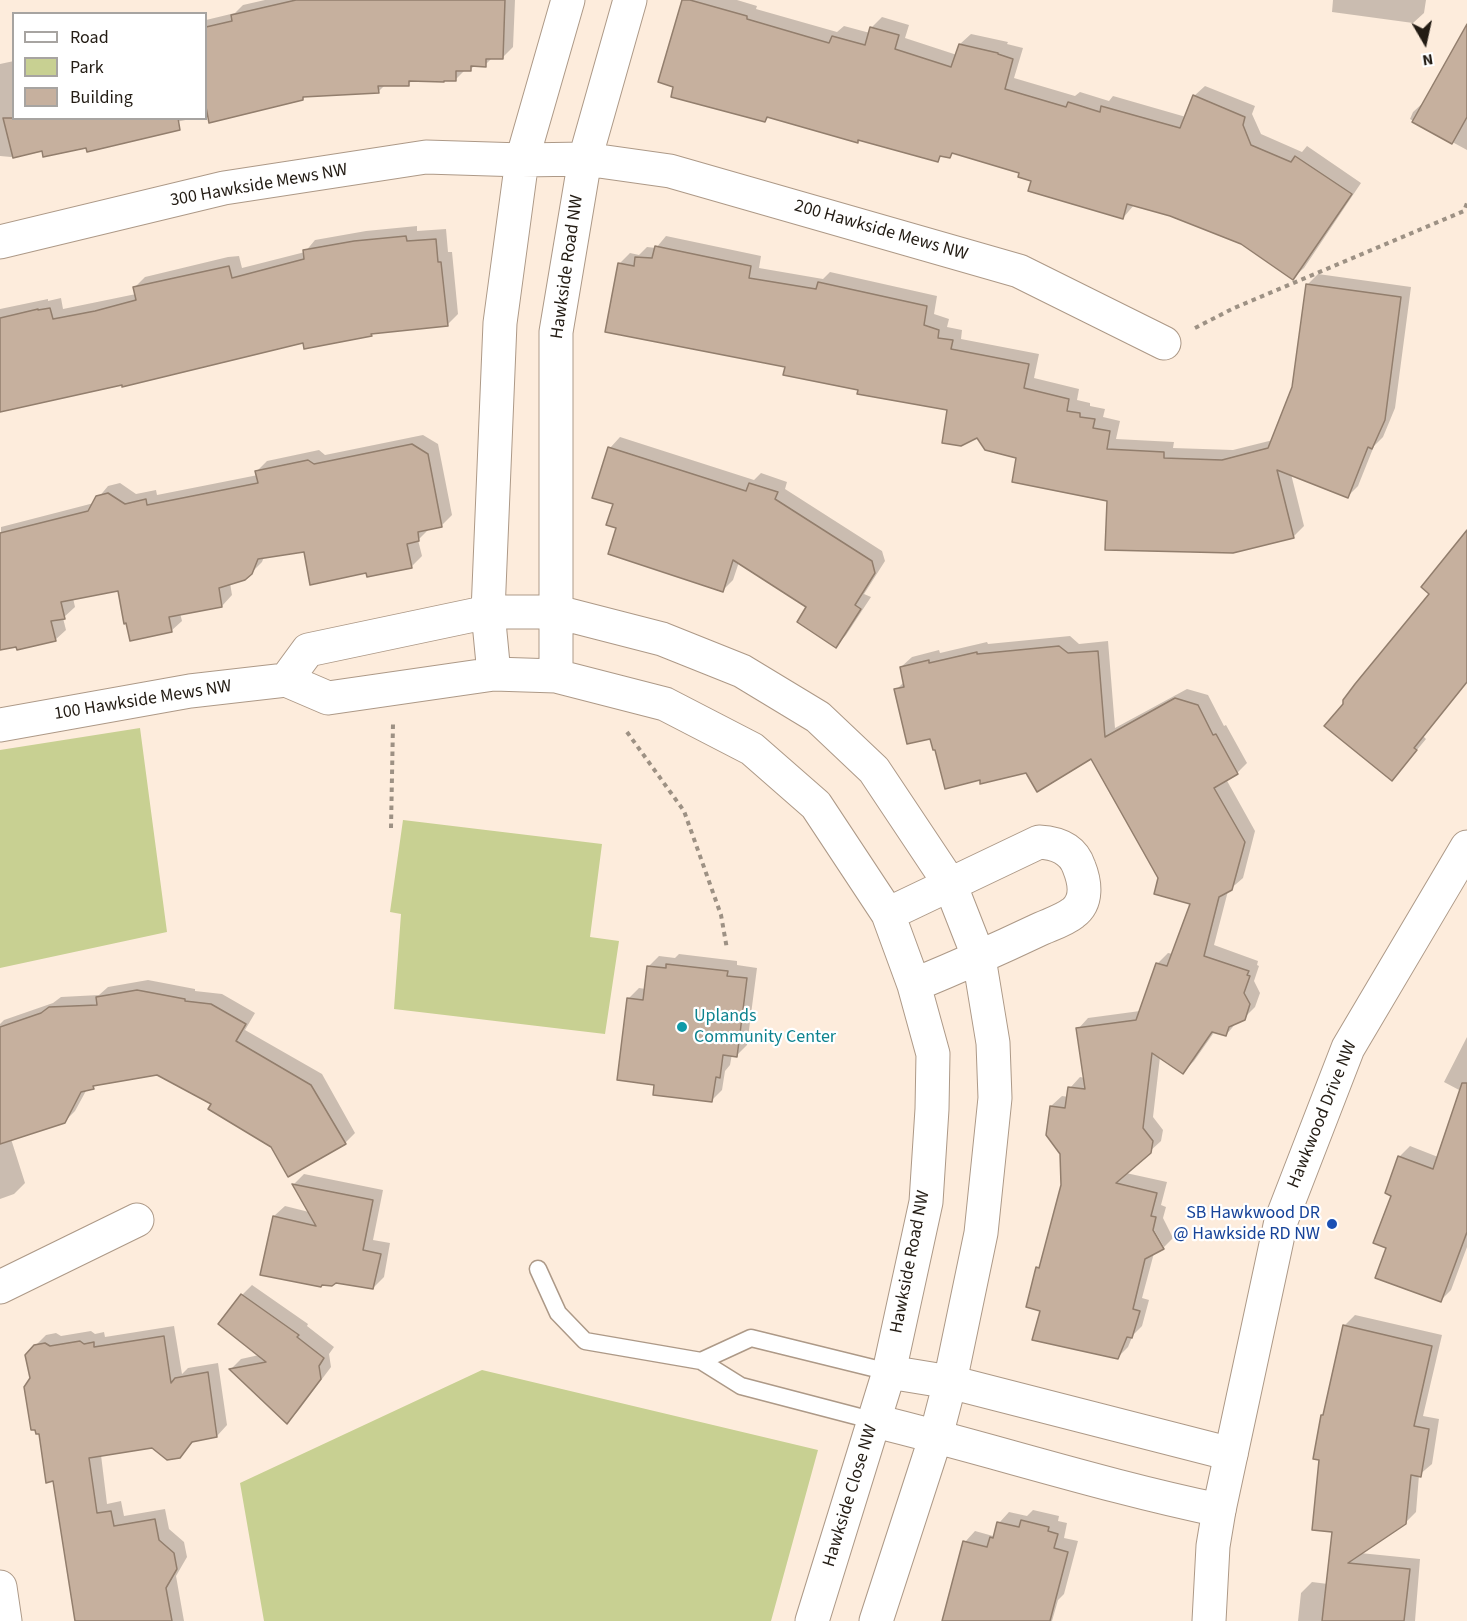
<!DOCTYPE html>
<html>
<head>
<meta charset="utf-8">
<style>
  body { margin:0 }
  #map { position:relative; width:1467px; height:1621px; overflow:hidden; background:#fdecdc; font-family:"Source Sans 3",sans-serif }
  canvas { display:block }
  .legend { position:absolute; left:12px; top:12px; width:195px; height:108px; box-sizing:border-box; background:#fff; border:2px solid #a7a4a1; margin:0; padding:8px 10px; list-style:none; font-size:18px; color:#231c14 }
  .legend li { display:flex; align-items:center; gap:12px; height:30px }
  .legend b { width:30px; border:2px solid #a7a4a1 }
  .north { position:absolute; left:1395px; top:12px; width:60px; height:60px; -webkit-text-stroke:4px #fff; paint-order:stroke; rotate:171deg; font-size:16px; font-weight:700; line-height:24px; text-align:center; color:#231c14 }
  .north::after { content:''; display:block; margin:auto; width:21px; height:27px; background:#231c14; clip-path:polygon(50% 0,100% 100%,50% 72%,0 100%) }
</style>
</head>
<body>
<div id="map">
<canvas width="1467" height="1621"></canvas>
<ul class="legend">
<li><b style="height:8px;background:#fff"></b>Road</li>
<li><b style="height:16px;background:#c8d092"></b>Park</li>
<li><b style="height:16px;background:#c6b09e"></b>Building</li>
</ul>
<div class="north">N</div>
</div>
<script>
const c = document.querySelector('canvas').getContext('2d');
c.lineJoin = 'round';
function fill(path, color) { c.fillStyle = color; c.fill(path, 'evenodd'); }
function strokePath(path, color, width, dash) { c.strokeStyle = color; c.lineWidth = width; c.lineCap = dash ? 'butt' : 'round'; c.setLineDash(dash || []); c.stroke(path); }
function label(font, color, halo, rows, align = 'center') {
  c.font = font + ' "Source Sans 3",sans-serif'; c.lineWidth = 4.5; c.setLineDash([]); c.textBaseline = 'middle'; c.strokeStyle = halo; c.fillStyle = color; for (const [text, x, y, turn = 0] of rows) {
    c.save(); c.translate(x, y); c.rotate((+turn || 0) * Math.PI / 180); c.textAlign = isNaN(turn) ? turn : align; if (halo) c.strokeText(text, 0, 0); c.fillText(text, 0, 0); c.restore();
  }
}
fill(new Path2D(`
  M140,728l27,204 -167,36v-218z
  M403,820l199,24 -12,93 29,4 -14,93 -211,-25 7,-95 -11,-2z
  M482,1370l336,80 -47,171h-507l-24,-138z`), '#c8d092');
fill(new Path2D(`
  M265,0h250l-2,47 -11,11h-10l-7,7h-10l-5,5h-5l-9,9 -43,1 -5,4h-22l-8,8 -72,3 -3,4 -97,17v-96l29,-7 8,-8z
  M683,0h54l20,6 -1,3 81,23 7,-6 26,7 1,-5 11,-11 27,8 -4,13 52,17 3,-11 11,-10 37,8 -1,2 16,4 -9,30 61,18 5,-4 29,9 4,-5 73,21 8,-21 11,-10 50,20 -3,8 9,20 41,18 5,-6 54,37 -57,85 -11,10 -52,-35 -70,-28 -37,-10 -11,13 -90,-38 -12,-8 -67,-20 -4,5 -8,-2 -5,5 -77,-21 -3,3 -87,-26 -5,5z
  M1333,0h93l-2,13 -11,10 -81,-11z
  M1467,31v119l-57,-31 3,-7 11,-10z
  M14,61v57h181l-47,10 -61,19 -44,2 -32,8 -11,-1v-92z
  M417,226v5l29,-2 2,23h4l6,62 -11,11 -143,16 -304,70v-102l48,-10v2l13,-3 2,11 73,-15 -1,-7 10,-10 83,-20 11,-1 3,12 63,-16 10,-12 51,-9z
  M666,236l95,20 -2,12 64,11 7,-7 107,24 -3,18 15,5 -2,8 15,3 -1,9 78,15 -5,24 45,11 -2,11 13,3v3l15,3 -2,8 17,4 -4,18 58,3 -1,6 60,2 40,-10 20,-53 14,-102 11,-11 93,13 -16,121 -12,29 -9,9 -16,40 -11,11 -56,-23 13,52 -11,11 -184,-38 -131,-63 -30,-27 -88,-20 -73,-24 -168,-101 11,-11 9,2 8,-8 9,1z
  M423,435l15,9 14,71 -11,11 -12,3 -11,11 4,16 -11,11 -44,4 -62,-21 -41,7 -2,5 -11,11 -21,10 2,12 -10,11 -42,7 2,8 -11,10 -52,-42 -46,9 2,9 -12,11 3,12 -11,10 -55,9 1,-122 93,-24 14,-17 12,-3 16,11 20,-4 1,5 101,-20 -1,-4 10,-10 52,-11 6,5z
  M620,437l134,43 7,-7 26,9 -2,7 97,62 3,10 -21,33 7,3 -25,38 -10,11 -28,-39 -69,-45 -6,18 -11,11 -104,-64 -8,-79z
  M1467,538v142l-44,56 3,3 -24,29 29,-174z
  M1070,636l9,8 29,-3 7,87 72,-39 21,6 16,31 2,-1 21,38 -10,10 -11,6 29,52 -12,47 -15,13 -14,54 44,16 -1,4 2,1 -5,15 6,12 -5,14 -11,11 -7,4 -11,13 -11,-4 -21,30 -11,11 -23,-15 -7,60 10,13 -2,11 -35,32 41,9 -6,23 5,2 -3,11 10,20 -10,10 -9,5 -12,45 7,2 -7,26 -9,9 -5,12 -11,11 -75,-48 -4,-42 3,-4 21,-79v-31l-11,-48 11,-10 7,1 1,-9 10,-11 5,1 -7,-49 10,-11 52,-7 17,-47 11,-11 5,1 19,-51 -33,-25 -67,-122 -66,16 -45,6 -49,-41 -36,-47 9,-9 -4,-14 11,-10 27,-7 1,3 47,-11 1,2zM1150,1223l14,24h-3l-13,-23z
  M679,954l58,7v4l20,3 -10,77 -10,10 -5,-1 -2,11 -5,6 -3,19 -10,10 -56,-16 -28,-85 11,-11 7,1 3,-23 10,-10 16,2z
  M148,980l47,9v2l27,3 33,19 -10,17 77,44 33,59 -10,10 -73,3 -59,-42 -55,-31 -61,10 -4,5 -6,1 -12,22 -11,11 -53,17 14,44 -11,11 -14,5v-175l4,-4 49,-17 8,-6 38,-2 9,-8z
  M1467,1037v210l-16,43 -10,10 -48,-105 -6,-2 13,-37 10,-10 28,11 23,-66 -17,-9z
  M304,1174l79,16 -10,50 17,3 -6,34 -11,11 -99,-72 11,-10 24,6 -15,-28z
  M252,1285l56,39 -1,2 27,21 -5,7 2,13 -33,44 -11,11 -56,-53 10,-10 18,-4 -17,-60z
  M1355,1315l87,20 -19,81 16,3 -7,45 -13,11 -3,37 -11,11 -45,30 60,6 -5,62h-117l3,-28 11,-11 16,2 6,-53 -13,-73 1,-42 3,-3 19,-87z
  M174,1326l8,48 6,-6 30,-5 9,62 -10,11 -22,4 -15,16 -27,-9 -52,8 6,49 14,-3 3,15 41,-7 4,20 15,13 3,15 -11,19 8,45h-107l-22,-141 -24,-101 4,-33 11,-11 10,-2 5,3 30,-5 4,3 9,-2 1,5z
  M1033,1510l26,6 -1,5 9,2 -3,15 14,3 -14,53 -6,6 -6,21h-108l21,-79 10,-11 18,5 6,-13 10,-11 18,4z`), '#0003');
const building = new Path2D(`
  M296,0h209l-2,59h-17v8l-15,-1v5h-15v10h-12v1l-35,-1v5h-31l1,7 -76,4v3l-94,23 -3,-16v-80l26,-6 -1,-6z
  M682,0h8l57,16v3l82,24 3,-7 33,9 5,-18 29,8 -4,14 56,18 8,-23 39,9v1l15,5 -8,30 61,18 2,-5 32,10 1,-6 79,22 13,-33 52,22 -2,8 8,20 40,17 4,-6 57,38 -59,86 -52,-36 -71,-28 -43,-12 -4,15 -95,-28 3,-10 -13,-4 1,-4 -67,-20 -2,5 -10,-2 -2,6 -80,-22v3l-91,-26 -2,5 -94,-25 2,-10 -15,-5z
  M1467,24v93l-15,27 -40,-22z
  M3,118h175l2,12 -93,22 -1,-4 -43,9 -1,-6 -29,7z
  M406,236l1,5 29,-2 2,23h3l7,64 -77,8 1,2 -68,13 -1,-6 -181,44v-2l-122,27v-94l38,-9v1l12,-2 3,11 42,-8 41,-11 -3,-13 96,-21 3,12 72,-19 -1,-9 51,-9z
  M655,246l96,20 -2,12 67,11 2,-7 109,24 -3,19 15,5 -1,8 15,2 -2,9 78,15 -5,24 45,11 -2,12 13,2v4l15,2 -2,9 17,3 -3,18 57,3v6l58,2 46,-12 24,-61 14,-103 95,13 -16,123 -13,29 -4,-2 -20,51 -71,-28 17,68 -61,15 -128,-3 2,-49 -95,-19 4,-24 -31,-8 -8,-12 -16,8 -19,-3 5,-33 -90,-16 1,-4 -75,-15 2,-8 -180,-35 13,-69 16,3 1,-9 17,1z
  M412,444l16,10 14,73 -24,5 1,9 -12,3 5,24 -45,9 -1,-4 -56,12 -6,-33 -46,7 -6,15 -7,6 -26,8 3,19 -53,10 3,15 -42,9 -4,-18 -2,1 -6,-33 -57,11 4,17 -14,2 5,20 -39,9 -1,-3 -16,3v-117l88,-22 8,-15 12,-3 17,11 21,-5 1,6 111,-22 -3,-12 53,-11 6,4z
  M608,447l138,44 3,-8 29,9 -3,7 97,62 3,12 -20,32 6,4 -25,39 -39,-26 9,-15 -73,-47 -10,32 -115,-38 8,-26 -10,-3 7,-21 -21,-6z
  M1467,530v152l-53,66 3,2 -25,31 -68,-55 19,-22v-4l12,-16 74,-90 -8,-7z
  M1059,646l9,7 30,-2 7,86 70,-39 23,7 15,30 3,-1 22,40 -24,14 31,54 -13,48 -13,7 -15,59 45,15 -2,4 3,1 -6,17 6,11 -5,16 -16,7 -3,9 -14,-4 -29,42 -31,-21 -9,75 10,13 -2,12 -35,30 41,10 -6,23 5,1 -3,13 11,19 -19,10 -12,50 7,2 -8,27 -5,-1 -9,22 -86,-19 8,-29 -14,-4 10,-40 3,1 22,-83 -1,-31 -14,-19 4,-29 15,2 3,-21 17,2 -9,-61 60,-8 20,-57 11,3 23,-62 -36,-10 4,-16 -67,-119 -54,33 -11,-19 -46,11v-4l-35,9 -10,-39h-2l-3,-11 -23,5 -13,-55 10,-2 -4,-20 29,-7v3l48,-11v2z
  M666,964l62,7 -1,5 20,2 -10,79 -14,-2 -3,23 -4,-1 -4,25 -59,-7 1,-10 -37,-5 10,-82 16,2 4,-34 19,2z
  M137,990l48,9v2l26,3 35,20 -10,17 75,44 35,59 -58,33 -17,-30 -63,-38 3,-5 -54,-29 -64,11 1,3 -13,3 -16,31 -65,21v-117l41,-14 8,-6 48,-2 -1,-8z
  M1462,1083h5v149l-26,70 -66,-24 11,-30 -13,-5 18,-47 -6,-3 13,-37 35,13z
  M292,1184l81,16 -10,50 18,4 -8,35 -37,-6 -4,3 -10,-1 -1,2 -61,-12 13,-59 43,10z
  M241,1294l58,41 -2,2 27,21 -5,8 2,13 -34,45 -58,-55 37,-7 -48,-38z
  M1343,1325l89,21 -18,80 15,3 -8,48 -10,-2 -5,49 -58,39 62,6 -6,52h-82l10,-89 -20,-2 7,-70 -6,-1 8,-44h2z
  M164,1336l7,47 4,-5 33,-6 9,65 -25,5 -12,16 -13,2 -15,-12 -63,10 8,55 14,-2 3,15 41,-7 4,21 15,13 3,16 -11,19 6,33h-97l-22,-140 -7,2 -7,-49h-3l-1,-4h-4l-7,-43 6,-9 -5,-23 9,-10 11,-2 5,3 30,-5 4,3 10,-2v5z
  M1021,1520l28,7 -1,4 10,3 -4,14 14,4 -18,69h-108l21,-80 24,6 3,-10 3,1 4,-16 22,5z`);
fill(building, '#c6b09e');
strokePath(building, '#927e6d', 1.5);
const lane = new Path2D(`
  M538,1269l20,44 27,28 116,20 40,25 134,35
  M701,1361l50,-23 138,34`);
const street = new Path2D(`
  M0,242l224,-54 202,-31 96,3 63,-1 85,12 349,100 145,72
  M494,674l-6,-62 12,-289 22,-163 46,-160
  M556,676v-344l29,-173 45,-159
  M286,680l22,-30 180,-38h69l105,27 80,32 76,46 56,53 76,114 29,74 14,85 2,55 -14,135 -31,149 -14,54 -60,185
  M0,725l190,-34 96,-11 42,18 166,-24 62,2 109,28 87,45 64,56 72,109 26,71 19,69 -1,55 -6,93 -37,170 -77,249
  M888,914l151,-72c18,1 34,7 40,25 6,15 9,35 -6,46 -10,8 -25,12 -37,18 -40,19 -81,37 -122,54
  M0,1287l137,-67
  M889,1372l61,10 281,72
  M875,1421c115,28 228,65 344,89
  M0,1587l5,34`);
const secondary = new Path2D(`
  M1209,1621l4,-75 6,-36 62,-289 67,-173 119,-201`);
strokePath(lane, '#ad9987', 19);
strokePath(street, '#ad9987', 35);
strokePath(secondary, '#ad9987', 35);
strokePath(new Path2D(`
  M1195,328l39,-20 230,-97 3,-8
  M627,732l57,79 37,104 6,34
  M391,828l2,-104`), '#9d9184', 4, [4.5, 4.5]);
strokePath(lane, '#fff', 16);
strokePath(street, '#fff', 33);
strokePath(secondary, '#fff', 33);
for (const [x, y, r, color] of [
  [682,1027,6,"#0f9aa8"],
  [1332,1224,6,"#1a4fb4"]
]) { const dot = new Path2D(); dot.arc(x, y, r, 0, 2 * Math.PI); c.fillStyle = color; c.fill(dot); strokePath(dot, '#fff', 2); }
label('18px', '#231c14', '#fff', [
  ["300 Hawkside Mews NW",259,186,-10],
  ["200 Hawkside Mews NW",881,231,16],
  ["Hawkside Road NW",568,267,-82],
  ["100 Hawkside Mews NW",143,701,-9],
  ["Hawkwood Drive NW",1323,1115,-68],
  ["Hawkside Road NW",911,1262,-79],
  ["Hawkside Close NW",851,1496,-73]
]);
label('18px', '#0d838f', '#fff', [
  ["Uplands",694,1017],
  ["Community Center",694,1038]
], 'left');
label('18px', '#164399', '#fff', [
  ["SB Hawkwood DR",1320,1214],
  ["@ Hawkside RD NW",1320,1235]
], 'right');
</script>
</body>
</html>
